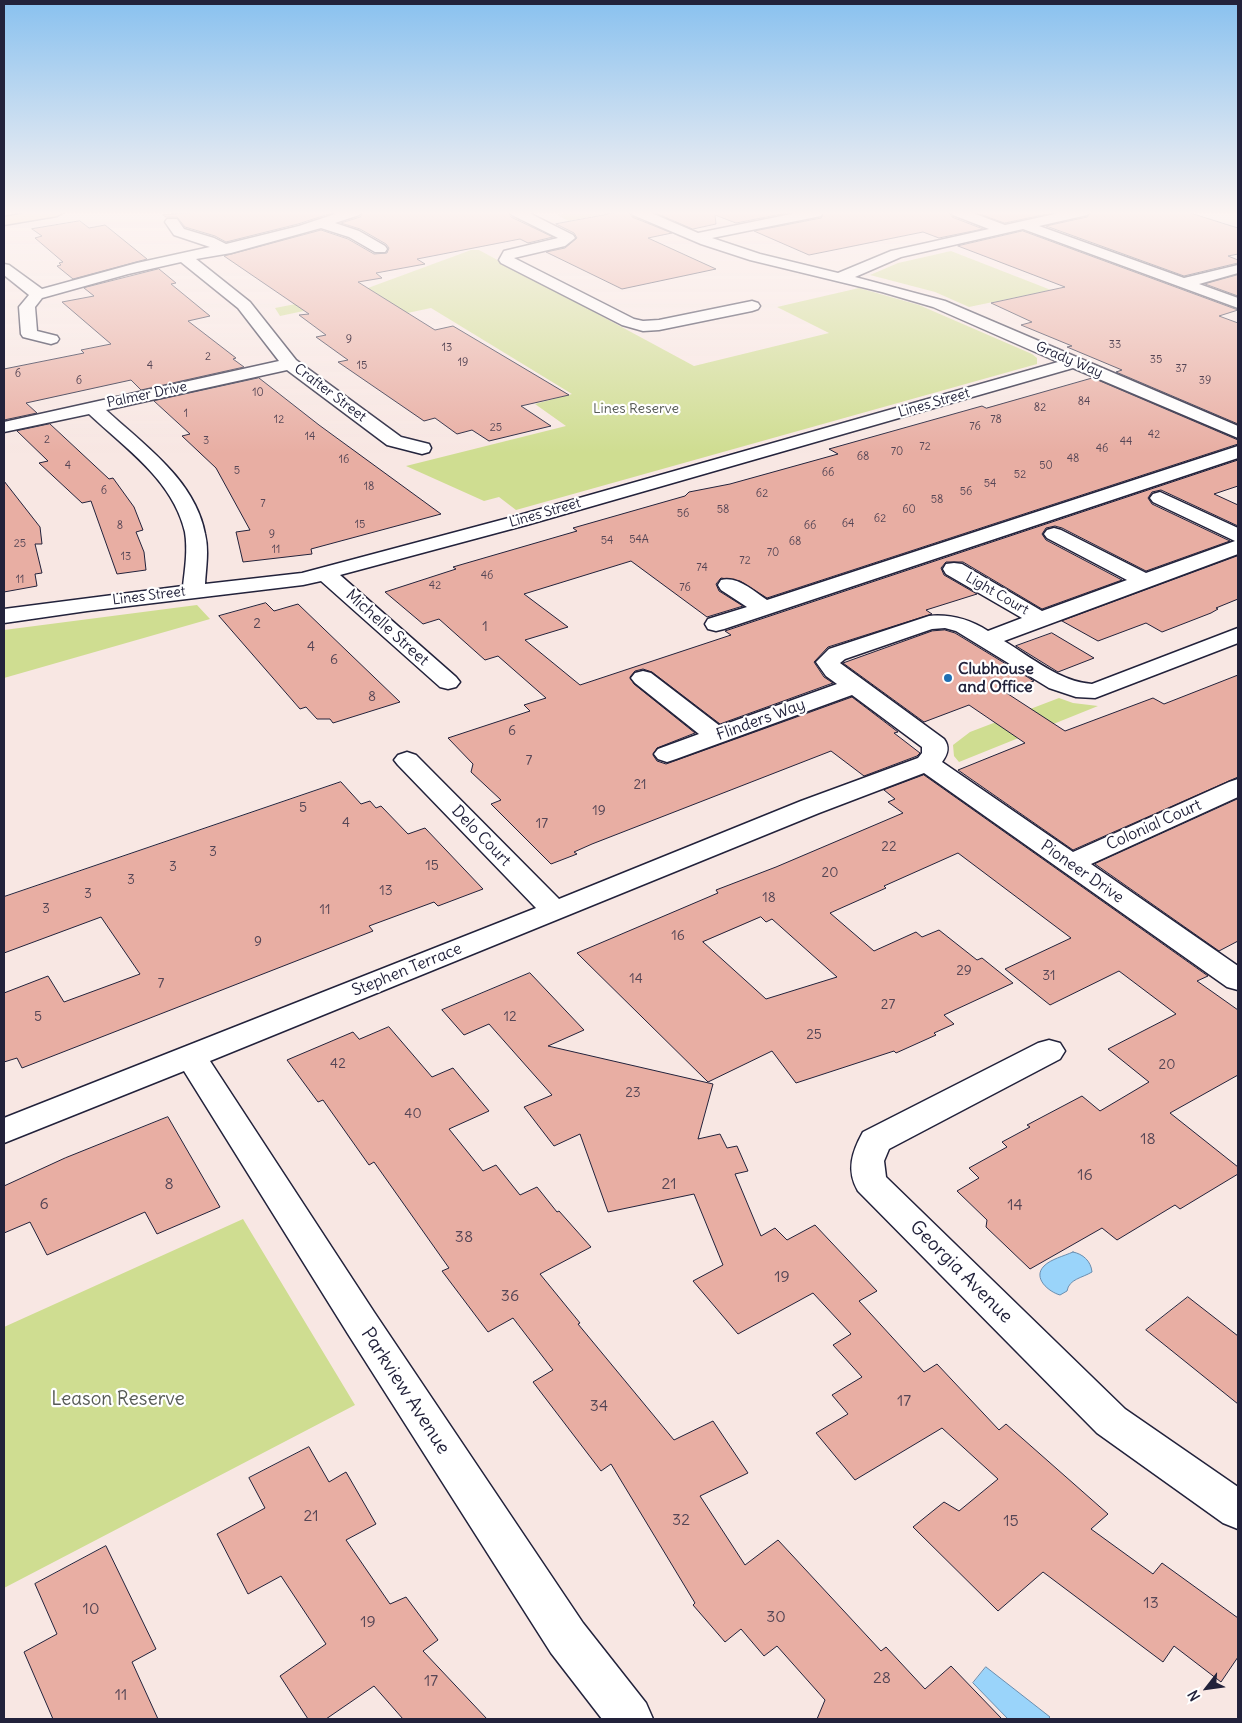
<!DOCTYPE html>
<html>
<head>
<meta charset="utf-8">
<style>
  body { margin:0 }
  #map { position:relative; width:1242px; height:1723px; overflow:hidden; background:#f8e7e3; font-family:Delius,sans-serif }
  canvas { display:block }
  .frame { position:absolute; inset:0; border:5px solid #22223b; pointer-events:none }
  .north { position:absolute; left:1182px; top:1663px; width:50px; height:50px; -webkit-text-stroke:4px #fff; paint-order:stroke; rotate:240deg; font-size:14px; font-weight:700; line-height:20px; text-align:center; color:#22223b }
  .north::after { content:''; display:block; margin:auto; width:18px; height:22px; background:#22223b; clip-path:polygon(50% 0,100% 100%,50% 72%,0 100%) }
</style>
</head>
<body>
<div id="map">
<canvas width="1242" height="1723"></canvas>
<div class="frame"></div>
<div class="north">N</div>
</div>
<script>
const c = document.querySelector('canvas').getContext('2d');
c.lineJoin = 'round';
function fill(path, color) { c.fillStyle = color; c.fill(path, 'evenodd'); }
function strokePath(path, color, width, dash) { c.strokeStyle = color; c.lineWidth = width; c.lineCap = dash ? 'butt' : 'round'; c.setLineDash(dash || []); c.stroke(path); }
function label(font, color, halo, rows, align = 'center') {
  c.font = font + ' Delius,sans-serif'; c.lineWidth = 4.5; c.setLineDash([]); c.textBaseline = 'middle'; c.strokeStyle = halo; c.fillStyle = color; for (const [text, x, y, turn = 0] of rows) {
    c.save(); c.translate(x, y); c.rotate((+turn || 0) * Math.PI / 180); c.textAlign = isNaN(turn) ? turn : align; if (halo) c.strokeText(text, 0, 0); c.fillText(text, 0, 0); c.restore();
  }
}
fill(new Path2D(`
  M572,212h41l-44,9 -12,-6z
  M471,250h8l215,116 135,-33 -52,-26 82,-19 60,17 113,49 5,4v6l-521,146 -17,-13 -15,4 -78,-35 160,-40 -31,-22 37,-10 -141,-86 -52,11 -42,-15 -57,12 -5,-8 82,-16z
  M951,251l100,39 -82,17 -34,-15 -65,-17 28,-12z
  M197,605l13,14 -206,59v-48z
  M1059,698l14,5 25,3 -139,56 -5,-6 -1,-11 17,-13z
  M243,1219l112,186 -351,183v-261z`), '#cfdd91');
const water = new Path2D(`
  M1073,1252c10,2 18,9 19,20 -10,6 -23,7 -25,19l-7,4c-11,-3 -28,-17 -16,-29 7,-7 20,-10 29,-14z
  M986,1667l64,50 -2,2h-40l-35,-36z`);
fill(water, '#9ad4fa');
strokePath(water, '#6a8dae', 1);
const building = new Path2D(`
  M209,212h126l-37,12 -72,18 -11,-6 -30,-9 -8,-10h-11l-3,-2z
  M363,212h145l3,5 42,20 -25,6 -8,-4 -103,20 8,5 -49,9 6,5 -24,4 77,48 18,-4 116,69 -48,11 30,20 -62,15 -17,-11 -15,4 -22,-16 -11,3 -86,-59 10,-2 -32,-23 10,-2 -27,-20 10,-1 -85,-58 97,-26 27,9 26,15 13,-1 2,-5 -3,-4 -26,-15 -19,-6 19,-6z
  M620,212h9l3,5 40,16 -24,5 68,31 -94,20 -76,-37 19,-4 12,-10 -3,-5 -18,-9z
  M654,212h138l-56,11 -21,-8 1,9 -23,5z
  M824,212h125l3,5 31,12 -44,9 -16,-6 -114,23 -55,-24 67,-13z
  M975,212h81l-51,11z
  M1091,212h96l51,16v26l-10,2 10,4v3l-54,13 -138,-50 41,-9z
  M80,221l9,7 16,-3 42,34 -74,20 -16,-13 4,-1 -2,-2 4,-1 -28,-24 7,-2 -10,-7z
  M1023,231l215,79 -19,6 19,7v101l-122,-52 6,-2 -55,-23 5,-1 -51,-21 11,-3 -41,-19 74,-16 -107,-41z
  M159,269l17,14 -5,1 39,32 -22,5 48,37 -3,1 11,8 -103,23 -10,-10 -105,23 11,10 -33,7v-51l80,-16 -3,-3 30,-6 -49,-42 32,-6 -10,-8z
  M1238,275v21l-33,-12z
  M259,378l60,47 122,89 -130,35 1,5 -69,8 -7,-30 14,-2 -34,-62 -34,-32 8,-2 -36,-33z
  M1093,378l145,62v4l-471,154 -27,-17 -19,-3 -5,6 3,7 24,15 -36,11 -76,-56 -107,33 44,33 -43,13 55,45 151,-50 -6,-4 513,-171v26l-24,8 24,11v21l-77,-36 -9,2 -4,6 4,6 78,37 -84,30 -84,-43 -7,-2 -9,2 -4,6 4,6 76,40 -80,29 -79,-47h-17l-5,6 3,7 33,19 -51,16 6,4 -104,33 -14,15 10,15 9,6 -113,41 -68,-52 -9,-3 -8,2 -5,6 4,7 61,49 -38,15 -4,7 4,6 9,3 186,-67 46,35 -4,1 26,20 -3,3 -53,20 -33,-25 -239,93 -18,8 3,2 -26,10 -60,-60 10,-4 -30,-28 2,-8 -25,-26 82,-27 -6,-6 22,-7 -48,-42 -13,4 -46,-41 -16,5 -38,-32 71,-23 -3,-2 124,-36 -4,-3 112,-32 4,-4 41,-8 108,-30 -9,-5 153,-43 4,2z
  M50,424l59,55 4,-1 21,29 9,23 -7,2 8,20 2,18 -29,4 -26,-73 -9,2 -43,-40 9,-2 -31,-30z
  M4,481l36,46 2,17h-7l7,29 -7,1 2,12 -33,6z
  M1238,556v43l-22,9 2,1 -7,4 -49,19 -16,-9 -48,18 -36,-20z
  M266,603l8,8 24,-7 102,98 -67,21 -3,-4h-13l-11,-12 -6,2 -81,-93z
  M945,630l10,3 79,48 -29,11 60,39 88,-33 11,6 74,-29v102l-165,73 -115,-80 67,-27 -56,-38 -45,17 -81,-59 89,-32z
  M1052,633l42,25 -36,14 -42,-26z
  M924,775l284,201 -11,5 41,29v65l-68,38 68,54v7l-58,35 -5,-4 -58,35 -15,-12 -72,41 -44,-42 1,-7 -30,-29 22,-13 -10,-10 38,-21 -5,-5 28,-15 -3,-2 55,-29 18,15 49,-29 -41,-33 68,-35 -57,-43 -69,34 -45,-36 66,-31 -113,-85 -74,33 2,2 -56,25 44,38 42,-19 6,5 17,-7 38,30 5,-2 31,25 -69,32 10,9 -20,9 2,2 -40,18 -2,-2 -98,32 -24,-32 -64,31 -131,-129 141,-60 -2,-3 60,-23 127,-54 -15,-11 7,-3 -11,-9zM761,917l5,5 6,-3 65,58 -71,22 -63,-57z
  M341,782l20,22 9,-3 6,7 5,-2 27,28 17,-6 58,61 -45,17 -4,-4 -65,24 4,5 -351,137 -5,-10 -13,4v-69l44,-17 16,26 76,-28 -39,-57 -97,36v-56z
  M1238,799v142l-19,10 -124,-87z
  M530,973l54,57 -36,16 165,38 -15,55 22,-5 7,14 10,-2 11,25 -13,3 26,62 14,-8 12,12 28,-15 62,66 -18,10 65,71 13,-8 62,66 7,-6 102,90 -17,15 62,45 9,-11 76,55v39l-17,25 -47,-36 -11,16 -120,-90 -45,39 -85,-84 31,-25 15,9 39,-32 -56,-51 -87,52 -39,-47 32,-19 -16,-19 30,-18 -29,-32 18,-11 -38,-41 -75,41 -45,-53 30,-16 -29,-71 -86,18 -28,-78 -26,12 -30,-39 28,-12 -63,-71 -25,11 -22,-25z
  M389,1027l43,50 21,-9 36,43 -40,18 34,42 13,-6 24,30 17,-8 20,25 2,-1 32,36 -51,27 40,49 -2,1 96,116 39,-19 35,52 -48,23 45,69 33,-25 103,111 5,-4 39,42 26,-23 51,53h-185l8,-19 -48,-54 -13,10 -23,-27 -16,13 -32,-37 2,-2 -84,-139 -10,7 -68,-89 20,-12 -40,-52 -25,14 -46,-61 7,-3 -75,-106 -5,3 -46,-65 -5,2 -31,-42 66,-28 6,7z
  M168,1117l52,90 -63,27 -12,-22 -98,43 -17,-33 -26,11v-47l61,-28z
  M1188,1297l50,39v68l-92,-74z
  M309,1447l20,35 17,-10 30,52 -30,16 44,64 16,-7 32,43 -15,11 64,68h-84l-29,-33 -48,33h-18l-28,-43 46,-32 -45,-68 -33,18 -31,-60 48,-26 -16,-30z
  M106,1546l50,103 -24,13 26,57h-105l-29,-67 33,-18 -22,-50z`);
fill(building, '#e8aea3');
strokePath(building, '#22223b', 1);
const minor = new Path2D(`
  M341,212h20l-2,3 -24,8 24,8 26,15 2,3 -2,3h-10l-26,-15 -28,-9 -90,25 -35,6 54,43 46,58 105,77 28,7 2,4 -2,4 -7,2 -35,-9 -100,-75 -181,40c38,35 89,70 99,124 4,16 1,33 0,50l97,-11 214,-57 542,-154 -125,-55 -51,-15 -132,-32 -49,-16 -68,-29 -2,-3h18l49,21 103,-21h21l-1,4 -5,1 -104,21 48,16 78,19 53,-22 98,-22 -36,-14 -2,-3h19l35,13 59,-13h25l-2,3 -48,11 145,52 54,-13v8l-39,11 39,14v10l-215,-79 -122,28 -46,20 90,24 293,125v12l-165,-70 -543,156 -190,51 116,102 4,5 -4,5 -8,2 -8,-2 -119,-106 -18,4 -216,26 -83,12v-14l179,-23c2,-17 5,-36 2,-54 -12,-52 -60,-84 -96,-118l-85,18v-10l275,-61 -41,-53 -57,-46 -53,12 -86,24 -7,9 2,24 20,5 2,3 -2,3 -6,2 -28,-7 -2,-3 -2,-27 10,-12 -25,-20v-11l5,1 33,24 95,-26 73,-16 -36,-12 -9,-13 2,-3h10l7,10 30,9 12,6 73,-18z
  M510,212h17l46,23 2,3 -10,8 -51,12 120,61 9,2 16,-1 93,-19 6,2 2,3 -2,3 -6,2 -93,19 -16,1 -21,-6 -121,-62 -2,-3 5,-9 54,-13 -46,-23z
  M1238,446v12l-514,171 -8,2 -8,-2 -3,-5 3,-5 39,-12 -26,-17 -3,-5 3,-5c17,-4 32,11 46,20z
  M1160,492l78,36v26l-234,87c27,16 56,41 88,43l146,-56v15l-143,55 -19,-1 -27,-9 -93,-57 -11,-3 -13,1 -87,30 -5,4 104,76c6,8 4,15 -2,23l131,90 156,-70 9,-3v18l-147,67 147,102v24l-11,-3 -303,-214 -105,40 -609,248 164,251 209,311 63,80 7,16h-51l-51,-66 -203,-319 -164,-263 -180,72v-25l532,-210 -138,-143 -4,-5 4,-5 9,-3 9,3 143,144 242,-98 117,-43 4,-5v-6l-70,-52 -176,64 -9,3 -9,-3 -4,-5 4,-5 41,-15 -64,-51 -4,-5 4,-5 8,-2 8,2 69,53 117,-42 -11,-8 -10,-14 13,-13 100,-33c22,-2 40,3 59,15l34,-13 -76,-44 -3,-5 3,-5 8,-1 8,1 80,47 85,-31 -80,-42 -3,-4 3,-4 7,-2 7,2 85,43 89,-32 -82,-39 -3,-4 3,-4z
  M1049,1040l11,3 5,8 -5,8 -171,90 -5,12 2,16 239,232 113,78v42l-15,-6 -126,-90 -239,-242c-12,-21 -6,-39 5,-59l175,-89z`);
const major = new Path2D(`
  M33,212h31l-7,4 -53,9v-8z`);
strokePath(minor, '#22223b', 3);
strokePath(major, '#22223b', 3);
fill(minor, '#fff');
fill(major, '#fbddab');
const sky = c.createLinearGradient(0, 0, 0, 453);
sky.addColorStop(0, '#89c1ef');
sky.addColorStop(0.47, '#fcf4f2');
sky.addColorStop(1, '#fcf4f200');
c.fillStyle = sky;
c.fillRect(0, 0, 1242, 453);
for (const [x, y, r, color] of [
  [948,678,5,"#1f6fb2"]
]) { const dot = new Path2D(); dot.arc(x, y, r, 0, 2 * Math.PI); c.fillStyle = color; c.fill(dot); strokePath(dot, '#fff', 2); }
label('11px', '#544555', null, [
  ["9",349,340],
  ["33",1115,345],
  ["13",447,348],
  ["2",208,357],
  ["35",1156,360],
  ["19",463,363],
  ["4",150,366],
  ["15",362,366],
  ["37",1181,369],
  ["6",18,374],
  ["6",79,381],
  ["39",1205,381],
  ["10",258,393],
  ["84",1084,402],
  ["82",1040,408],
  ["1",186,414],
  ["12",279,420],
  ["78",996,420],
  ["76",975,427],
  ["25",496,428],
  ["42",1154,435],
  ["14",310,437],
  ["2",47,440],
  ["3",206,441],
  ["44",1126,442],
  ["72",925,447],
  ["46",1102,449],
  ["70",897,452],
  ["68",863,457],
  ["48",1073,459],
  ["16",344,460],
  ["4",68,466],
  ["50",1046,466],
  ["5",237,471],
  ["66",828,473],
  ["52",1020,475],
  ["54",990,484],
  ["18",369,487],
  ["6",104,491],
  ["56",966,492],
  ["62",762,494],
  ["58",937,500],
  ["7",263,504],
  ["58",723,510],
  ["60",909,510],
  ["56",683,514],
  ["62",880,519],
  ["64",848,524],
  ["15",360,525],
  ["8",120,526],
  ["66",810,526],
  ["9",272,535],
  ["54A",639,540],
  ["54",607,541],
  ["68",795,542],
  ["25",20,544],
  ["11",276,550],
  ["70",773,553],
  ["13",126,557],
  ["72",745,561],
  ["74",702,568],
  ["46",487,576],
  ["11",20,580],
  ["42",435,586],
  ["76",685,588]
]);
label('14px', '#22223b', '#fff', [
  ["Grady Way",1069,360,23],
  ["Crafter Street",330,393,37],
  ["Palmer Drive",147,395,-12],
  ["Lines Street",934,403,-16],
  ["Lines Street",545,513,-16],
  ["Light Court",997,594,30],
  ["Lines Street",149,596,-7]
]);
label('14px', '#565a55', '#fff', [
  ["Lines Reserve",636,409]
]);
label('14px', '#544555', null, [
  ["2",257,624],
  ["1",485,627],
  ["4",311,647],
  ["6",334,660],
  ["8",372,697],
  ["6",512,731],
  ["7",529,761],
  ["21",640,785],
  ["5",303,808],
  ["19",599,811],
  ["4",346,823],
  ["17",542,824],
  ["22",889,847],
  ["3",213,852],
  ["15",432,866],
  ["3",173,867],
  ["20",830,873],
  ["3",131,880],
  ["13",386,891],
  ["3",88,894],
  ["18",769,898],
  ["3",46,909],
  ["11",325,910],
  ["16",678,936],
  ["9",258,942],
  ["29",964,971],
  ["31",1049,976],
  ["14",636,979],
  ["7",161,984],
  ["27",888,1005],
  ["5",38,1017],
  ["12",510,1017],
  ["25",814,1035],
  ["42",338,1064],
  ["20",1167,1065],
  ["23",633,1093],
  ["40",413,1114]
]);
label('16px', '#22223b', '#fff', [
  ["Michelle Street",387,628,42],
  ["Flinders Way",761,720,-20],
  ["Colonial Court",1154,825,-24],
  ["Delo Court",481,836,46],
  ["Pioneer Drive",1082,872,35],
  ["Stephen Terrace",407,970,-22]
]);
label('bold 16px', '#22223b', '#fff', [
  ["Clubhouse",958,669],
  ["and Office",958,687]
], 'left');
label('16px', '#544555', null, [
  ["18",1148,1139],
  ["16",1085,1175],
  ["8",169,1184],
  ["21",669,1184],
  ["6",44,1204],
  ["14",1015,1205],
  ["38",464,1237],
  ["19",782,1277],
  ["36",510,1296],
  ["17",904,1401],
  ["34",599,1406],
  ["21",311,1516],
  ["32",681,1520],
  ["15",1011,1521],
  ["13",1151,1603],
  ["10",91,1609],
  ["30",776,1617],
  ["19",368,1622],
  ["28",882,1678],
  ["17",431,1681],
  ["11",121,1695]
]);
label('19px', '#22223b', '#fff', [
  ["Georgia Avenue",961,1272,45],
  ["Parkview Avenue",405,1391,57]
]);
label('19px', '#565a55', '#fff', [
  ["Leason Reserve",118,1400]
]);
</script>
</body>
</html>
